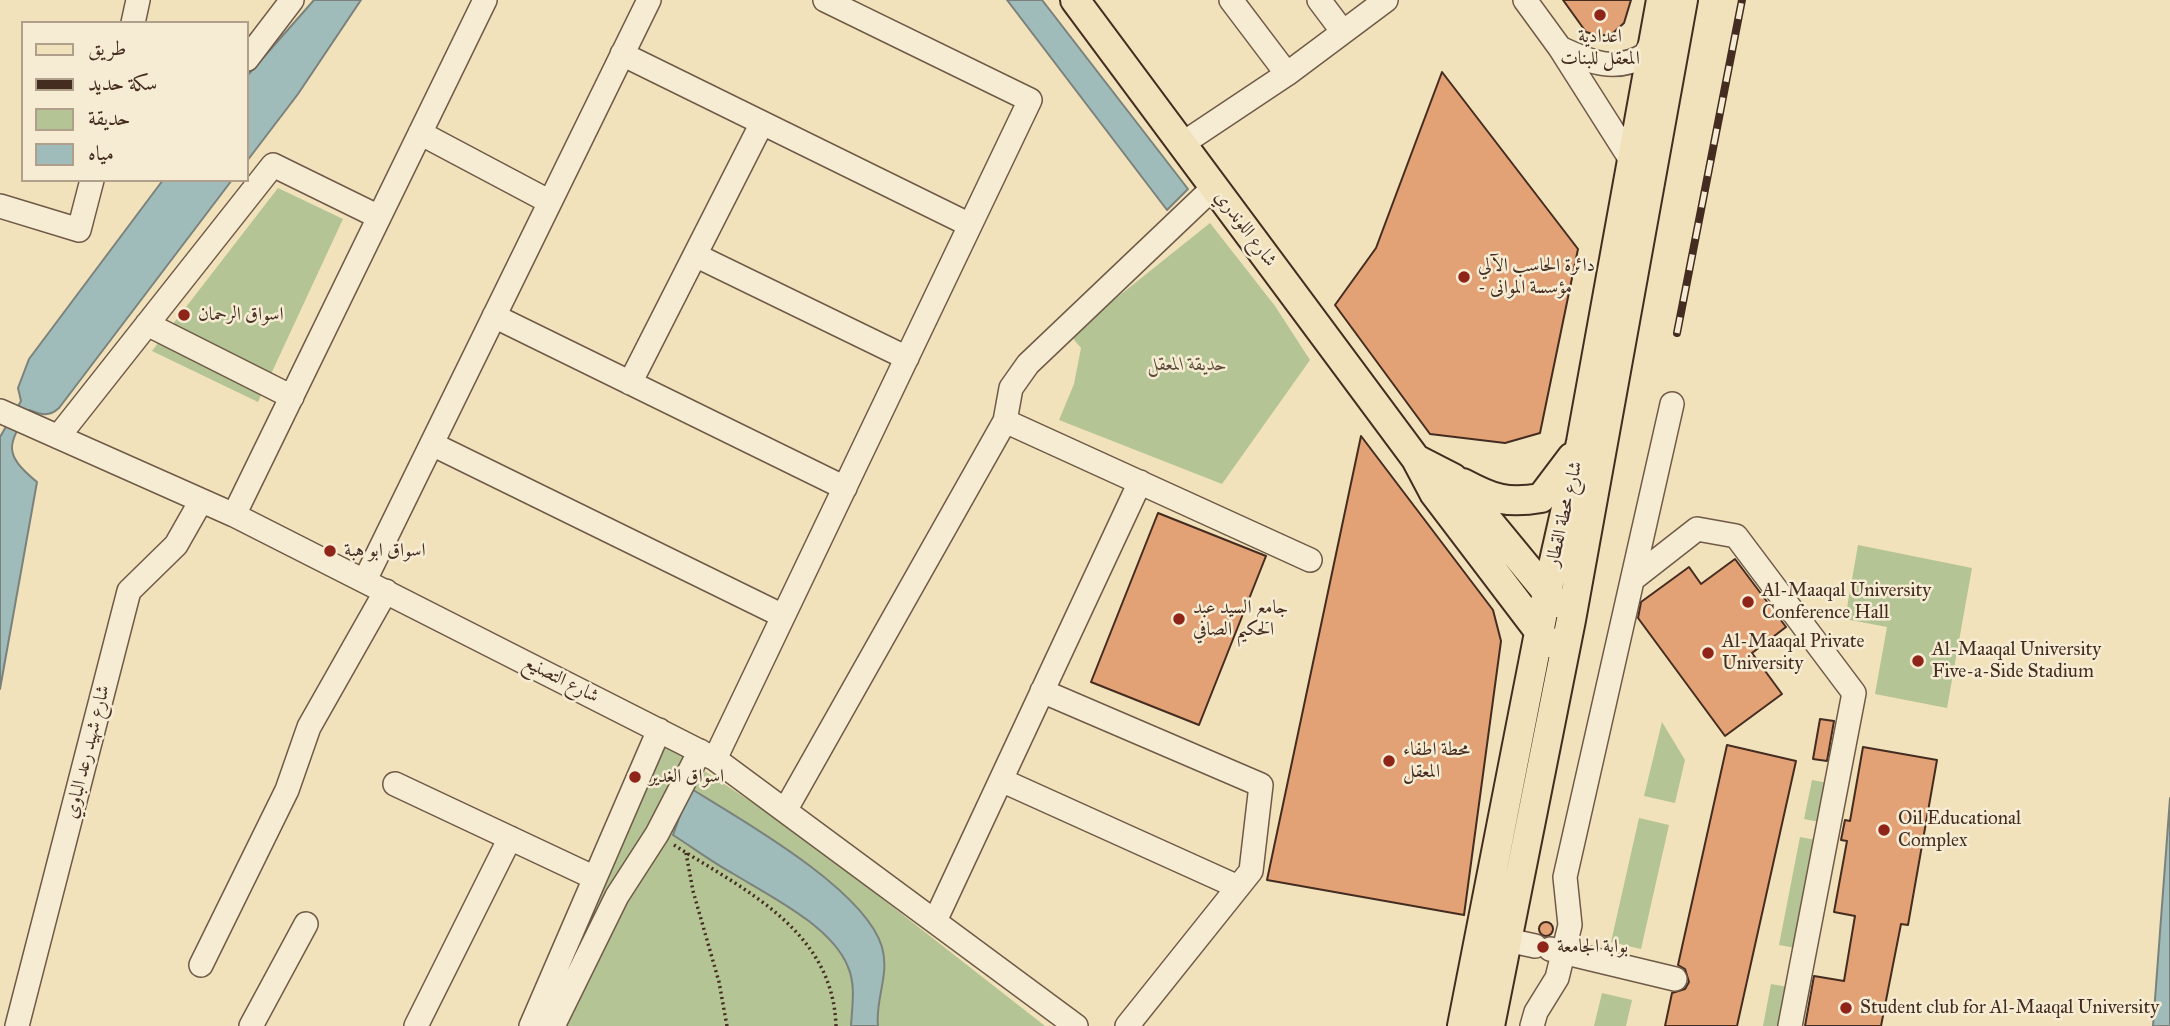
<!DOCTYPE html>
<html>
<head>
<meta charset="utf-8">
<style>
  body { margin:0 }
  #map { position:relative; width:2170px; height:1026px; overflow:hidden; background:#f1e2bb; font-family:"IM FELL Great Primer",Amiri,serif }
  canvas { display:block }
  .legend { position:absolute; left:21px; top:21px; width:228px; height:161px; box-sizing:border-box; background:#f6ecd3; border:2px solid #af9f8b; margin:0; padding:9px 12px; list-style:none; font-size:21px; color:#442c20 }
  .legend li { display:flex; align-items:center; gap:14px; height:35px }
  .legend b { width:35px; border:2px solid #af9f8b }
</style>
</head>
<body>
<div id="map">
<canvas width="2170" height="1026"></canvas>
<ul class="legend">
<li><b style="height:9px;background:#f1e2bb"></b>طريق</li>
<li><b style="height:9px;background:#442c20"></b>سكة حديد</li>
<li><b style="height:19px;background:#b4c494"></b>حديقة</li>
<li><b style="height:19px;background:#9fbcba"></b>مياه</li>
</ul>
</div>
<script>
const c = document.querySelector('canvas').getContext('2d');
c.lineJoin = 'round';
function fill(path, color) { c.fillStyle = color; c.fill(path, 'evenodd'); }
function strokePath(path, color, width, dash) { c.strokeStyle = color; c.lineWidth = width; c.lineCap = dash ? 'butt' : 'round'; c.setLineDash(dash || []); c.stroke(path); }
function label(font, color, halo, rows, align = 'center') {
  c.font = font + ' "IM FELL Great Primer",Amiri,serif'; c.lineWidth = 5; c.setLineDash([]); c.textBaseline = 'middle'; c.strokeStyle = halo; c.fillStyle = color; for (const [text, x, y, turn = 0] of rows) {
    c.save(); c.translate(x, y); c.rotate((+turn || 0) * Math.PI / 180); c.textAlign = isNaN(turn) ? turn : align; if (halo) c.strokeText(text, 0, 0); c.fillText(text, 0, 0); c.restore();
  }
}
fill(new Path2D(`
  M278,188l65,31 -85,183 -106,-51z
  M1210,223l65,83 35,54 -88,124 -163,-64 15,-36 7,-36 -11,-13z
  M1858,545l114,23 -25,140 -72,-14 12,-67 -42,-8z
  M1662,722l23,38 -10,43 -31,-7z
  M662,743l135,89 248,194h-507z
  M1812,780l15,3 -8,39 -15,-3z
  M1639,818l30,7 -28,124 -30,-7z
  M1800,837l16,3 -21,108 -16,-3z
  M1771,984l17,3 -7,39h-18z
  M1602,993l30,7 -6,26h-32z`), '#b4c494');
const water = new Path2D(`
  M314,0h47l-63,94 -51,67v-85z
  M1007,0h35l146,189 -21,21z
  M163,180h69l-173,228c-10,9 -17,7 -30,2 -21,35 -27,43 8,72l-37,207v-252l21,-36 -3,-13 11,-29z
  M690,788c50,31 175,101 192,159 8,28 -7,52 -4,79h-27c1,-19 5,-41 -3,-59 -16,-41 -80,-72 -116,-94 -20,-11 -40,-26 -59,-38z
  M2170,798v228h-17z`);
fill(water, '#9fbcba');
strokePath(water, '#7b827c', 2);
const building = new Path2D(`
  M1563,0h68l-7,23 -12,11 -13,2 -13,-4z
  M1442,72l136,177 -38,184 -35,10 -75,-9 -95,-129 41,-57z
  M1361,436l132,174 8,31 -37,274 -197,-35z
  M1158,513l108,43 -67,169 -108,-43z
  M1735,559l51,68 -34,26 30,41 -57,42 -87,-118 3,-16 48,-35 12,17z
  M1820,719l14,2 -7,40 -14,-2z
  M1727,745l69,16 -59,265h-72l7,-33 13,-4 4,-7 -4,-13 -7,-4z
  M1863,747l74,13 -29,165 -7,-1 -20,102h-76l9,-50 30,5 11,-65 -21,-4 13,-71 -6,-1 4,-20 5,1z
  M1539 929a7 7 0 1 1 14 0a7 7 0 1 1-14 0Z`);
fill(building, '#e3a176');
strokePath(building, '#442c20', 2);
const minor = new Path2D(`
  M1231,0l56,74
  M1319,0l24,32
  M1525,0l35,48 73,115
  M133,23l5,-23
  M1560,48c30,14 55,25 85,7l9,-16
  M622,54l348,171
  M247,59l45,-59
  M420,133l130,69
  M1182,144l105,-70 99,-74
  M0,206l79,24 13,-50
  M695,255l212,103
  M494,316l351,172
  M147,324l145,73
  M630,383l132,-260
  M0,411l234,104 481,244 361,267
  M1005,421l305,139
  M58,437l215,-272 106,52
  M432,444l351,172
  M234,515l251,-515
  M1633,579l64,-50 39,7 118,157 -64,333
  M365,580l284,-580
  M1042,691l219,94 -10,86 -124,155
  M715,759l315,-659 -205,-100
  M1001,780l237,107
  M395,784l200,94
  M786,809l219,-388 6,-33 17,-24 186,-177
  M935,921l205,-439
  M1507,940l28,6
  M1550,949l125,30
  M201,965l86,-175 22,-63 77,-136
  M17,1026l112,-435 47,-46 25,-44
  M251,1026l55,-102
  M416,1026l94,-188
  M531,1026l128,-296
  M553,1026l64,-130 40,-62 43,-83
  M1532,1026l4,-14 21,-34 13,-53 -5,-48 107,-473`);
const major = new Path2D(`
  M1075,0l341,459 18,34 114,150
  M1416,459l37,19 103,125
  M1463,483c30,16 44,21 78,15l31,-41
  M1462,1026l85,-434 34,-150 80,-442
  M1490,1026l81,-406 112,-620`);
strokePath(minor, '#6f5a47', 26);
strokePath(major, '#442c20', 32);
strokePath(new Path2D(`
  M674,845c70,45 159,85 162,181
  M686,853l7,38 26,91 8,44`), '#442c20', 3.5, [2, 3.5]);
strokePath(minor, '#f6ecd3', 23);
strokePath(major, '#f1e2bb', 28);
const rail = new Path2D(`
  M1677,333l65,-333`);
strokePath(rail, '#442c20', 8);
strokePath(rail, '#f6ecd3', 5, [16]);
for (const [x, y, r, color] of [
  [1600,15,7,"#8f2418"],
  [1464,277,7,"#8f2418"],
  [184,315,7,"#8f2418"],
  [330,551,7,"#8f2418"],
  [1748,602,7,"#8f2418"],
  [1179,619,7,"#8f2418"],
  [1708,653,7,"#8f2418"],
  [1918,661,7,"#8f2418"],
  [1389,761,7,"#8f2418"],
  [635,777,7,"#8f2418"],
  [1884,830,7,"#8f2418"],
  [1543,947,7,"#8f2418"],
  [1846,1008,7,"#8f2418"]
]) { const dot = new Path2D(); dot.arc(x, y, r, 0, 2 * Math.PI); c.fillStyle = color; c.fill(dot); strokePath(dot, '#f6ecd3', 2.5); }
label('19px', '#442c20', '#f6ecd3', [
  ["اعدادية",1600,37,"center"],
  ["المعقل للبنات",1600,59,"center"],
  ["دائرة الحاسب الآلي",1478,266],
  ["- مؤسسة الموانى",1478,288],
  ["اسواق الرحمان",198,315],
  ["اسواق ابو هبة",344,551],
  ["Al-Maaqal University",1762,591],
  ["Conference Hall",1762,613],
  ["جامع السيد عبد",1193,608],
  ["الحكيم الصافي",1193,630],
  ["Al-Maaqal Private",1722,642],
  ["University",1722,664],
  ["Al-Maaqal University",1932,650],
  ["Five-a-Side Stadium",1932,672],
  ["محطة اطفاء",1403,750],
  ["المعقل",1403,772],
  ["اسواق الغدير",649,777],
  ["Oil Educational",1898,819],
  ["Complex",1898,841],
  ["بوابة الجامعة",1557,947],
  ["Student club for Al-Maaqal University",1860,1008]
], 'left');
label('19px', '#442c20', '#f6ecd3', [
  ["شارع اللوندري",1245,229,53],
  ["شارع محطة القطار",1565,514,-77],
  ["شارع التصنيع",561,680,27],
  ["شارع شهيد رعد الباوي",88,752,-76]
]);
label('italic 19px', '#5a4a37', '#f6ecd3', [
  ["حديقة المعقل",1187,365]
]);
</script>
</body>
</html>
